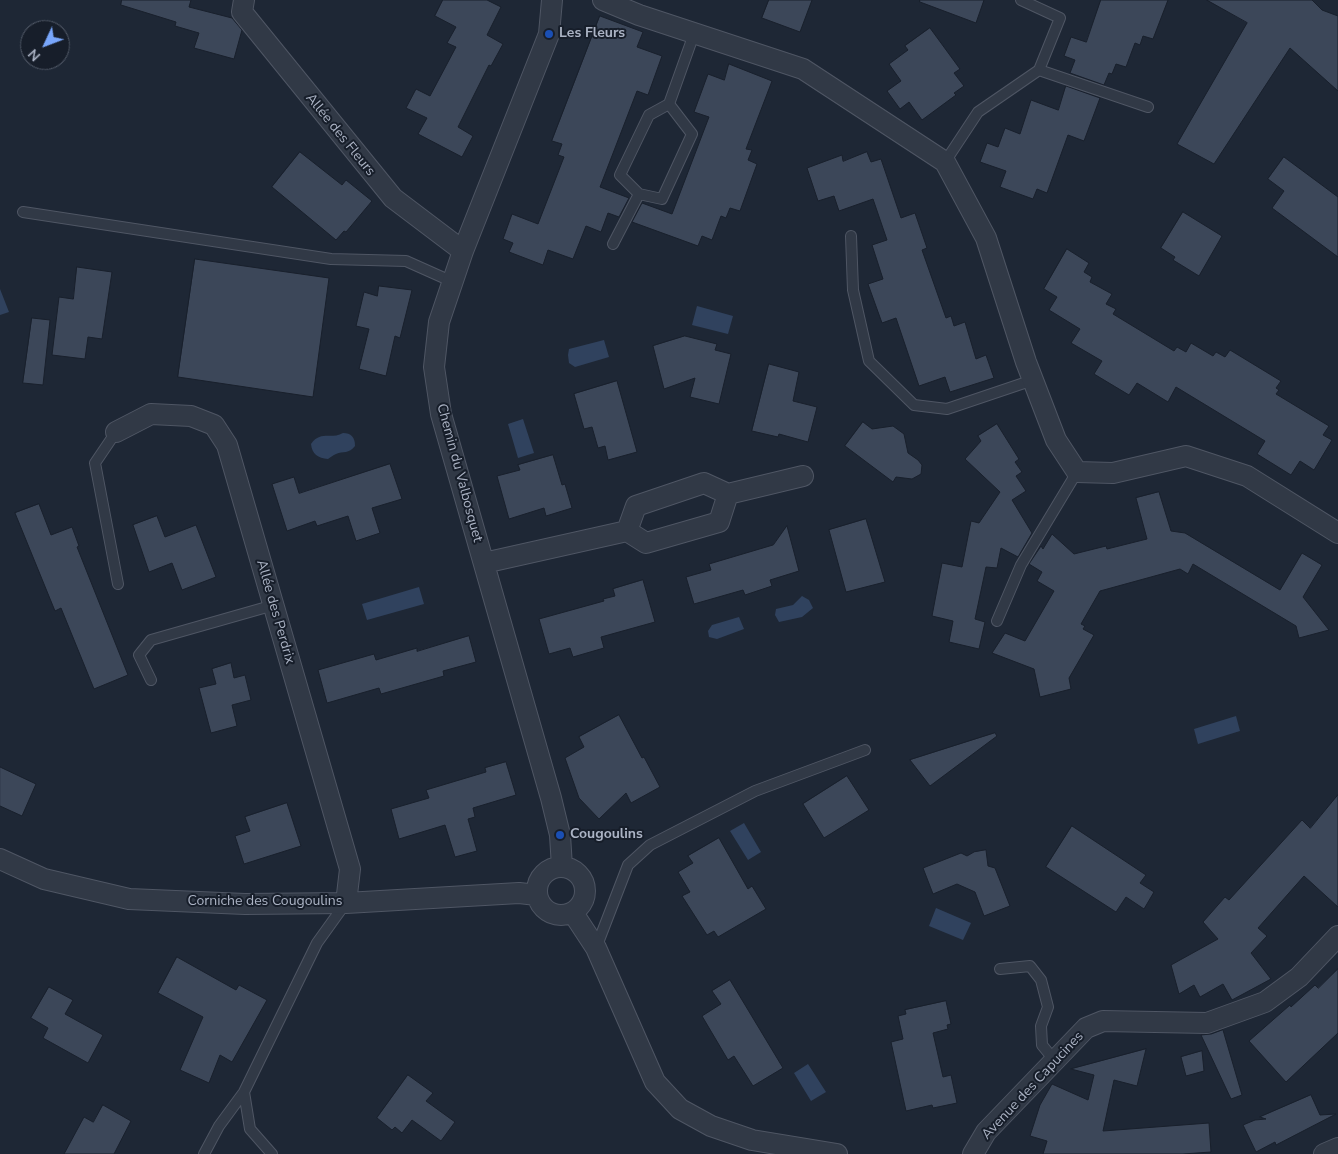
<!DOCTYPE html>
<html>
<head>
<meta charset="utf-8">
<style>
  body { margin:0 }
  #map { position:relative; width:1338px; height:1154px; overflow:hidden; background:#1e2735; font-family:"Nunito Sans",sans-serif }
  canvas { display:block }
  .north { position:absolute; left:20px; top:20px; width:50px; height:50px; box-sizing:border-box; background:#171e2a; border:1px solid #525a68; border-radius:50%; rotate:227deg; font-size:14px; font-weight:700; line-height:20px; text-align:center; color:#abb3c4 }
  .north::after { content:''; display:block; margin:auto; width:18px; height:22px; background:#78a6fb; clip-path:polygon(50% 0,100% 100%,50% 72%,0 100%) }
</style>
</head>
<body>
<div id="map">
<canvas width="1338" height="1154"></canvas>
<div class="north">N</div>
</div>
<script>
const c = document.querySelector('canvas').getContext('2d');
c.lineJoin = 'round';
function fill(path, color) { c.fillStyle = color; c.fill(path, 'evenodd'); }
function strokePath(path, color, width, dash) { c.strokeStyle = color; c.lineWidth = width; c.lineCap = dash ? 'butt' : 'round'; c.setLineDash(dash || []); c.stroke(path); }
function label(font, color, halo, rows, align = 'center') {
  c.font = font + ' "Nunito Sans",sans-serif'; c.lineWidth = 4; c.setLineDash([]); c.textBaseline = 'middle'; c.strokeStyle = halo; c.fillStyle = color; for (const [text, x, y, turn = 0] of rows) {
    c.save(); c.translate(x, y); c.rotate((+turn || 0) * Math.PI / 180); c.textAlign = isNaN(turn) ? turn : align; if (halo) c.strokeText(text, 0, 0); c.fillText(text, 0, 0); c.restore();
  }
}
fill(new Path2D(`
  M0,289l9,23 -9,3z
  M697,306l36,10 -5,18 -36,-9z
  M604,340l5,17 -34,10 -6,-4 -1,-8 1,-6z
  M523,419l11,34 -16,5 -10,-34z
  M343,433c8,0 12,4 12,13 -6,8 -12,5 -19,8 -3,1 -5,3 -8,5 -10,-1 -16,-5 -17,-15 10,-14 20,-4 32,-11z
  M419,587l5,17 -57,16 -5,-16z
  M802,596l7,4 4,8 -11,9 -23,5 -4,-7 1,-6 17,-4z
  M739,617l5,12 -27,10 -8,-2 -1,-6 4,-6z
  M1236,716l4,15 -42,13 -4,-15z
  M744,823l17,29 -13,8 -18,-29z
  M936,908l35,15 -8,17 -34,-14z
  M808,1064l18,28 -15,9 -17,-28z`), '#30425e');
const building = new Path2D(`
  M122,0h69l-2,7 43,11 10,12 -8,29 -40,-11 5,-15 -24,-7 1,-4 -55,-17z
  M443,0h44l14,7 -14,28 16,9 -12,22 -2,-1 -31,62 15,9 -11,21 -44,-23 9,-16 -21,-10 10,-19 14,7 26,-49 -9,-4 9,-16 -21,-11z
  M769,0h43l-12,32 -38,-14z
  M920,0h64l-8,23 -56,-21z
  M1101,0h67l-15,39 -10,-3 -3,9 -5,-2 -9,24 -10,-3 -4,10 -3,-1 -5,12 -34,-12 5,-13 -11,-4 7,-19 15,5z
  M1207,0h105l10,10 16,6v75l-48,-43 -76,116 -37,-20 70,-121z
  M600,16l43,16 -6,15 25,9 -14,39 -11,-4 -37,96 29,11 -10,19 -11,-4 -7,19 -15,-6 -13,33 -25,-9 -5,15 -34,-13 4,-9 -10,-4 9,-25 26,10 26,-67 -6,-2 4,-11 -10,-3z
  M930,28l30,41 -6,4 10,13 -10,7 2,2 -34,25 -13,-18 -9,7 -13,-18 14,-10 -12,-17 19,-14 -3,-4z
  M729,64l43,17 -26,68 6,1 -4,10 9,4 -17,47 -10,-3 -4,10 -5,-2 -9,24 -10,-4 -4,10 -66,-24 10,-19 30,11 37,-97 -15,-5 14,-38 16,6z
  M1066,86l34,12 -16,43 -16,-6 -21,58 -10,-4 -4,10 -33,-12 6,-16 -26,-9 7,-19 11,4 7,-19 15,6 11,-34 27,10z
  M300,152l42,33 4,-5 26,21 -26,31 -2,-1 -8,9 -64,-53z
  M867,152l4,10 10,-3 20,59 14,-5 12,35 -5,2 24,68 5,-2 3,10 11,-4 11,37 10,-4 8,23 -44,14 -5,-15 -26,9 -23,-68 -14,5 -14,-39 15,-5 -11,-34 15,-5 -14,-41 -34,12 -5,-15 -16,5 -11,-33 35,-13 1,6z
  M1284,157l54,40v60l-66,-49 12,-17 -16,-12z
  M1183,212l39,24 -23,40 -26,-16 2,-3 -14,-9z
  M1067,249l22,14 -5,9 8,5 -2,5 22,12 -6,10 10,5 -3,5 61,37 3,-4 9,5 5,-9 22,13 3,-4 9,5 5,-7 51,31 -5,7 3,2 -3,4 53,32 -6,9 9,5 -18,30 -14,-9 -9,14 -34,-21 8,-13 -89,-54 -8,15 -31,-19 -8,12 -35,-21 8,-13 -31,-18 9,-14 -31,-19 8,-13 -13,-8z
  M195,259l134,19 -16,119 -135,-20z
  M77,267l35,5 -10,67 -14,-2 -3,22 -33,-4 7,-58 14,2z
  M379,286l33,4 -12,48 -5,-2 -9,40 -27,-7 10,-40 -13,-3 8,-34 13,4z
  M32,318l18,2 -7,65 -20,-2z
  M685,336l32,8 -2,6 16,4 -12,50 -29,-7 5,-19 -31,11 -11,-43z
  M769,364l30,8 -6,29 24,6 -9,35 -29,-8 -1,3 -26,-6z
  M617,381l20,71 -29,8 -3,-14 -7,2 -6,-21 -8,2 -10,-35z
  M863,422l9,7 21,-3 11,8 4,19 10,7 4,5 -1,9 -9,5 -16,-2 -3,5 -48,-36z
  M997,424l22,35 -4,3 7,10 -6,4 10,15 -14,9 20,33 -14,24 -17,-9 -4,20 -11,-1 -11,52 10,3 -6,27 -30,-7 4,-21 -21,-5 10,-53 20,4 9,-46 8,2 21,-31 -35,-33 16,-18 -3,-5z
  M553,455l9,30 3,-1 7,24 -26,8 -2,-8 -35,11 -12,-43 23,-6 -2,-5z
  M390,464l12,35 -30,9 8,25 -24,8 -8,-25 -31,10 -2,-5 -28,10 -15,-47 22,-7 5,16z
  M1159,492l12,39 14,2 95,57 22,-37 20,12 -19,32 26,33 -30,8 -3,-12 -103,-62 -5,10 -8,-5 -80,22 -19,33 4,2 -2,3 11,6 -25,43 2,11 -31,8 -6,-28 -42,-16 13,-20 20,8 29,-50 -17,-10 5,-9 -13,-8 12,-18 2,3 9,-15 22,20 32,-8 1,3 40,-10 -11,-41z
  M39,504l12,31 21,-8 7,19 -2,1 51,128 -34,14 -33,-81 -6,3 -40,-98z
  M157,516l8,21 31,-12 20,52 -34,13 -10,-27 -23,9 -16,-47z
  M866,519l19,63 -39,10 -17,-62z
  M787,526l12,45 -29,9 2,6 -27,9 -2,-5 -49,14 -8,-27 25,-7 -2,-6 64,-19z
  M643,580l12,42 -54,15 3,11 -31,9 -3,-9 -21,6 -10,-35 65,-18 -1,-2 12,-3 -2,-7z
  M469,636l7,26 -33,9 1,5 -63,18 -2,-6 -52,15 -9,-33 56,-16 2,6 41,-12v3z
  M231,663l3,15 11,-3 6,25 -19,5 5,21 -26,7 -12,-45 17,-4 -4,-15z
  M619,715l23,43 2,-1 16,30 -29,16 -5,-10 -27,26 -20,-21 -14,-40 19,-11 -5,-10z
  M995,733l2,3 -67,50 -20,-26z
  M506,762l10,33 -43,13 2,9 -7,2 9,32 -22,6 -10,-32 -46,14 -8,-30 38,-11 -3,-8 60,-18 -1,-4z
  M0,767l36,17 -14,32 -22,-10z
  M847,776l22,34 -45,28 -21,-34z
  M1338,795v112l-34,-31 -46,52 9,8 -16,17 20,26 -39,21 -9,-16 -23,13 -6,-12 -15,9 -8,-29 47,-26 -15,-17 22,-25 4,3 73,-80 8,8z
  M287,803l14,43 -57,18 -9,-28 15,-5 -5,-14z
  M1072,826l74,49 -6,8 14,9 -10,17 -18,-12 -10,15 -70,-45z
  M719,838l29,51 4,-3 14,23 -48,28 -4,-6 -7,4 -25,-39 8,-4 -12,-20 15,-9 -5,-7z
  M986,850l2,16 7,2 15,38 -26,10 -9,-24 -18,-8 -24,10 -10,-26 38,-15 6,3 7,-4z
  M177,957l59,33 3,-5 28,15 -35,62 -12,-7 -11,28 -29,-13 23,-53 -45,-24z
  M1338,969v64l-52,49 -37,-41 41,-36 1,2 24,-22 3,3z
  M730,980l53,88 -30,18 -19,-30 -6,4 -26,-44 19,-12 -9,-13z
  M49,987l24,13 -8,14 38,21 -15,28 -45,-25 5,-10 -17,-10z
  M946,1001l5,23 -4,1 1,4 -15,4 10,44 8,-2 6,28 -24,5 -1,-3 -26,6 -15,-69 12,-3 -5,-23 8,-2 -1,-4z
  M1223,1030l19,65 -11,4 -30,-64 10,-1z
  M1146,1049l-9,37 -23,-6 -11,51 106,-8 2,29 -28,2h-140l4,-13 -17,-5 10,-31 12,-21 36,16 6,-25 -23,-6z
  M1202,1051l2,20 -18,5 -5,-19z
  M408,1075l25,18 -7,8 29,21 -14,19 -29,-21 -10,13 -7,-6 -3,3 -15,-12z
  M1311,1095l9,20 16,-1 -60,31 -1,-3 -19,10 -13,-27 12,-5 11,-1 -6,-2z
  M103,1105l28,16 -17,33h-50l20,-37 9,5z`);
fill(building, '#3c4759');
strokePath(building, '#19202c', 1);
const service = new Path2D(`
  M1021,0l39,18 -21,52
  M945,162l33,-50 61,-42 109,37
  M639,194l-19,-19 29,-60 20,-11
  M23,212l308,47 75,2 47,21
  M851,236l2,54 16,71 45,44 33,4 86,-29
  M613,244l26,-50 23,5 30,-65 -23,-30 25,-70
  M116,432l-21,31 23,121
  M997,621l24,-56 56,-93
  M151,680l-12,-25 12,-15 123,-35
  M596,948l32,-83 22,-20 105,-54 110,-41
  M1000,969l30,-3 11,14 7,27 -7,19 1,19 13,16
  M244,1092l6,37 22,25
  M204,1154l15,-28 25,-34 73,-149 28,-39`);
const minor = new Path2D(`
  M244,0l-2,12 151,186 70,53
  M552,0l-3,34 -86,217 -24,71 -5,45 7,47 110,384 9,37 2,32
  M603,0l36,15 164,54 142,93 41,76 40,124 30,78 21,32 36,1 73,-17 61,20 91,57
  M116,432l35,-18 40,2 23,9 13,20 123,424 -4,34
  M728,494l75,-18
  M484,563l143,-32 19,12 73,-21 9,-28 -24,-11 -68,23 -9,25
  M0,859l44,20 85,20 116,5 101,-1 173,-10 18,2
  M537 891a24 24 0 1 1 48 0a24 24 0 1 1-48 0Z
  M573,913l23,35 59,134 25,27 31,17 41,14 85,14
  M973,1154l13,-22 100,-104 17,-7 104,2 58,-21 34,-25 39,-41
  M1324,1154l14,-6`);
strokePath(service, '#4f5664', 12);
strokePath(minor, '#4f5664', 22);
strokePath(service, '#313946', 10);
strokePath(minor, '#313946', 20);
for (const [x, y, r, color] of [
  [549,34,5,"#1a4fb4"],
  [560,835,5,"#1a4fb4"]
]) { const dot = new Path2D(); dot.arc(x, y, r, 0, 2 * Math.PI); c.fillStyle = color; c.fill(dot); strokePath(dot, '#171e2a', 2); }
label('bold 14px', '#abb3c4', '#171e2a', [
  ["Les Fleurs",559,34],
  ["Cougoulins",570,835]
], 'left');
label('14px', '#abb3c4', '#171e2a', [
  ["Allée des Fleurs",340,135,51],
  ["Chemin du Valbosquet",459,473,75],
  ["Allée des Perdrix",275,612,74],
  ["Corniche des Cougoulins",265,902],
  ["Avenue des Capucines",1033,1086,-47]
]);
</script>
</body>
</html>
